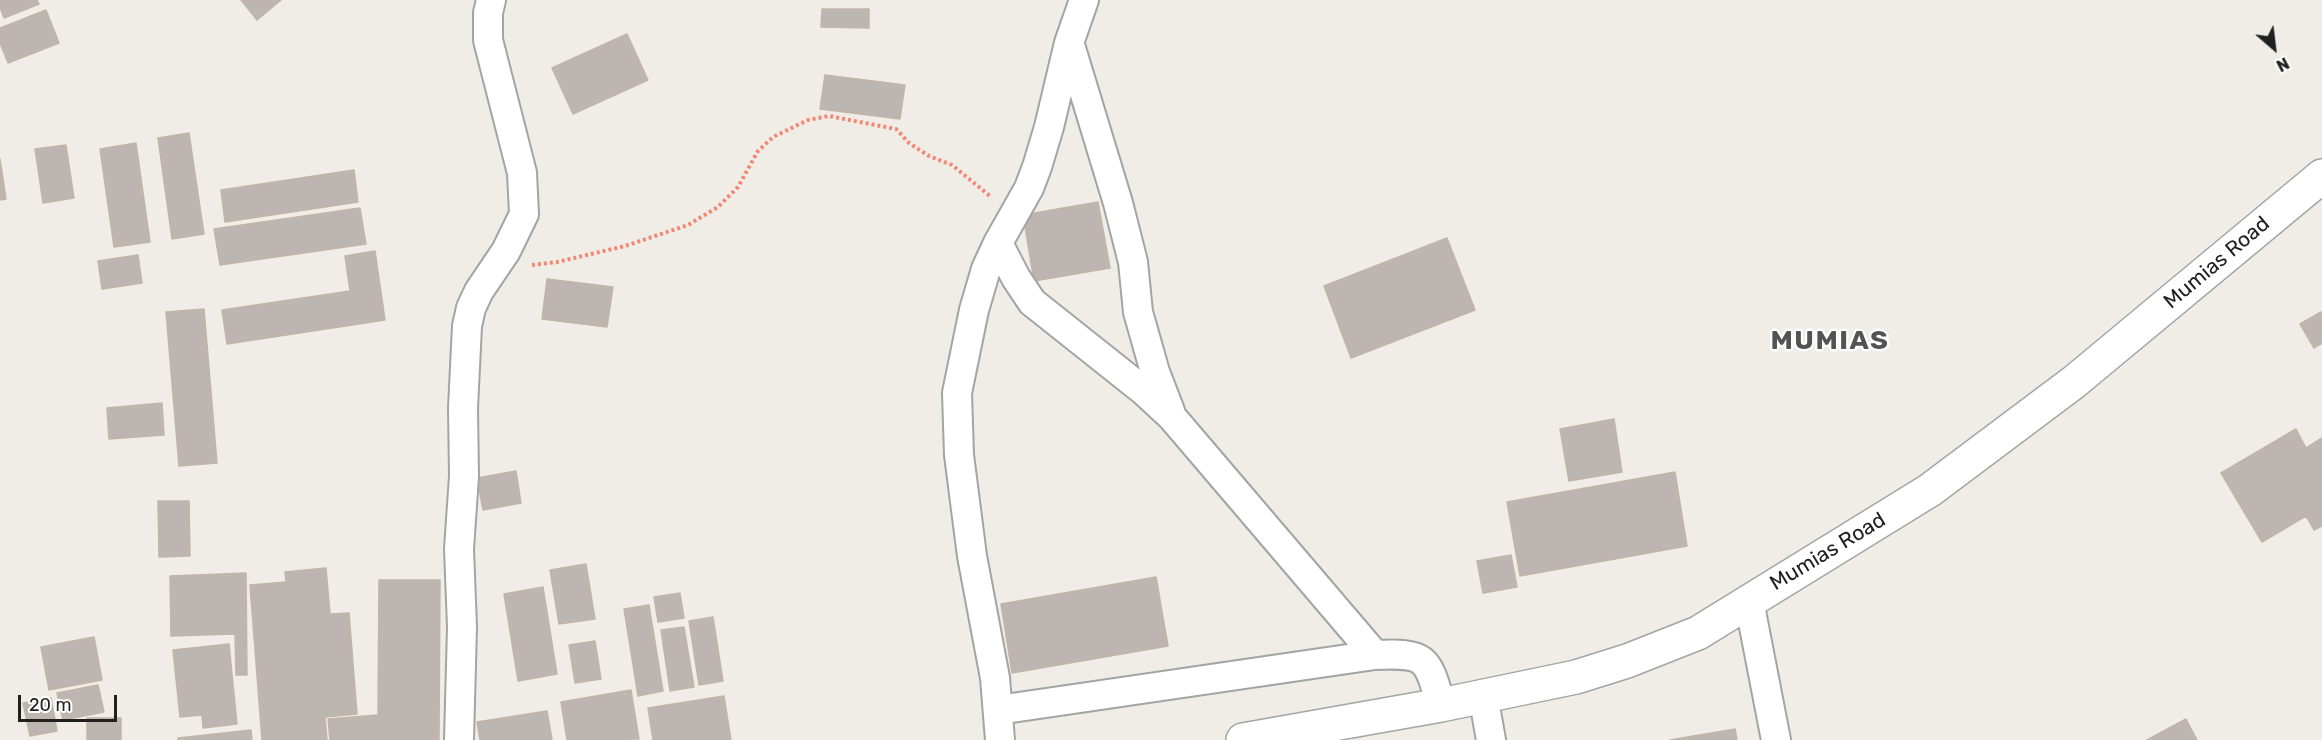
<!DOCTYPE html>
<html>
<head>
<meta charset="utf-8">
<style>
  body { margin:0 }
  #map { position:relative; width:2322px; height:740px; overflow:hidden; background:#f0ede7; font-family:Rubik,sans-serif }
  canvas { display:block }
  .north { position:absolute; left:2244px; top:18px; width:60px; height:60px; -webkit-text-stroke:4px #fff; paint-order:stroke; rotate:152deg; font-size:16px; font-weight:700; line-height:24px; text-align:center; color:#202020 }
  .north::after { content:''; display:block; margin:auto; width:21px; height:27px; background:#202020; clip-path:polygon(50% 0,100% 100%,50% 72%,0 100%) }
  .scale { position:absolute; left:18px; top:695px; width:99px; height:27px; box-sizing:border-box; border:3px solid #202020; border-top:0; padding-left:8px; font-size:18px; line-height:21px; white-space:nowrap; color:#202020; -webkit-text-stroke:4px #fff; paint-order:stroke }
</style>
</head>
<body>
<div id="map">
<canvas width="2322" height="740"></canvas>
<div class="north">N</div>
<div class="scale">20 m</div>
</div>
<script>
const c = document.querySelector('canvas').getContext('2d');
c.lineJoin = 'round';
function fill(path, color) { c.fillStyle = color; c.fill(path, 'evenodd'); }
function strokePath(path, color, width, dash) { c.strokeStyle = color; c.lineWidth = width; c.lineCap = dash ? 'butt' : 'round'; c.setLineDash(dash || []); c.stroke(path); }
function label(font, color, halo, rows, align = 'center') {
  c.font = font + ' Rubik,sans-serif'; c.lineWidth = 4.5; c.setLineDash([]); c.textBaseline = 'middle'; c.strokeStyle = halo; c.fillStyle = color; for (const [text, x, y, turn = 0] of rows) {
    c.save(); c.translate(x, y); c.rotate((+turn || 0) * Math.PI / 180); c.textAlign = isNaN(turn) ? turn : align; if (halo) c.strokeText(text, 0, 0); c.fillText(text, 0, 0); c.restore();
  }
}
const building = new Path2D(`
  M0,0h37l2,4 -35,14 -4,-11z
  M241,0h40l-24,20z
  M822,9h47v19l-48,-1z
  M46,10l13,33 -51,20 -8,-20v-15z
  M627,34l21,46 -75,34 -21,-46z
  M825,75l80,10 -5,34 -80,-10z
  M189,133l15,101 -32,5 -14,-101z
  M136,143l14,99 -36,5 -14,-98z
  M66,145l8,53 -31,5 -8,-54z
  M0,159l6,40 -6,1z
  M354,170l4,32 -133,20 -4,-32z
  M1098,202l12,66 -76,13 -11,-66z
  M360,208l6,36 -146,21 -6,-36z
  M1447,238l28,72 -124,48 -27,-72z
  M375,251l10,69 -158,24 -5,-34 128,-19 -5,-35z
  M138,255l4,28 -40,6 -4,-28z
  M547,279l66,8 -6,40 -65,-8z
  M204,309l13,154 -38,3 -13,-154z
  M2321,312l1,31 -8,5 -14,-24z
  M162,403l2,32 -55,4 -2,-31z
  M1614,419l8,53 -53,9 -9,-52z
  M2296,429l10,19 16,-10v88l-8,4 -8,-14 -44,26 -41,-69z
  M516,471l5,32 -38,7 -6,-32z
  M1675,472l12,74 -167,30 -13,-74z
  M158,501h31l1,55 -31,1z
  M1511,555l6,32 -34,6 -6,-32z
  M586,564l9,55 -36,5 -9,-54z
  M326,568l4,46 19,-1 8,101 -32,3 2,23h-65l-12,-155 36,-3 -1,-10z
  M246,573l1,102h-11l-1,-41 -64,2 -1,-60z
  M1156,577l12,69 -156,27 -11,-69z
  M379,580h61l-1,160h-109l-2,-21 50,-4z
  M543,587l14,87 -39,7 -14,-87z
  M680,593l4,25 -26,4 -4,-25z
  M649,605l14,86 -25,5 -14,-87z
  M713,617l10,64 -24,4 -10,-64z
  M684,627l10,60 -24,4 -9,-61z
  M94,637l8,43 -53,10 -8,-43z
  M595,641l6,38 -26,4 -6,-38z
  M229,644l8,80 -34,4 -1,-13 -22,2 -7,-67z
  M98,685l6,27 -41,8 -6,-27z
  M631,690l8,49 -72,1 -6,-38z
  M724,696l7,44h-78l-5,-32z
  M51,698l6,33 -27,5 -7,-33z
  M547,711l5,29h-72l-3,-18z
  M87,718h34v22h-34z
  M2186,719l11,21h-50z
  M1735,729l2,11h-67z
  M251,730l1,10h-74v-2z`);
fill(building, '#bdb6b0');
strokePath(building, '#c1b5aa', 1.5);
const minor = new Path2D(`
  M1070,45l48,158 15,59 5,50 17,60 15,39
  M998,243l18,35 16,24 112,89 28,26 203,238
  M1749,601l27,139
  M1483,695l8,45
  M998,710l377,-55c51,-2 52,1 66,50
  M459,740l3,-113 -3,-78 5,-73 -1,-68 4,-82 4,-18 8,-17 27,-40 18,-37 -2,-41 -34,-133v-27l3,-13
  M1000,740l-5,-62 -23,-122 -13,-101 -2,-62 17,-83 12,-41 12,-26 31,-55 8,-21 12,-40 20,-84 15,-43`);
const tertiary = new Path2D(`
  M1243,740l198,-35 135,-28 51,-16 71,-28 232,-143 144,-108 248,-206`);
strokePath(minor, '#a4a4a4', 32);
strokePath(tertiary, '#a4a4a4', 36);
strokePath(new Path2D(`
  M532,265l25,-3 68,-16 63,-21 30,-18 20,-20 20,-36 15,-14 35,-17 21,-4 67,13 13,14 20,13 23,9 38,31`), '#f38775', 4, [3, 3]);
strokePath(minor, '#fff', 28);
strokePath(tertiary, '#fff', 33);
label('21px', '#202020', '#fff', [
  ["Mumias Road",2217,263,-40],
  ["Mumias Road",1828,552,-31]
]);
c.letterSpacing = '1.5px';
label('bold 27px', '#535353', '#fff', [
  ["MUMIAS",1830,341]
]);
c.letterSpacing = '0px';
</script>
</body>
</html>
